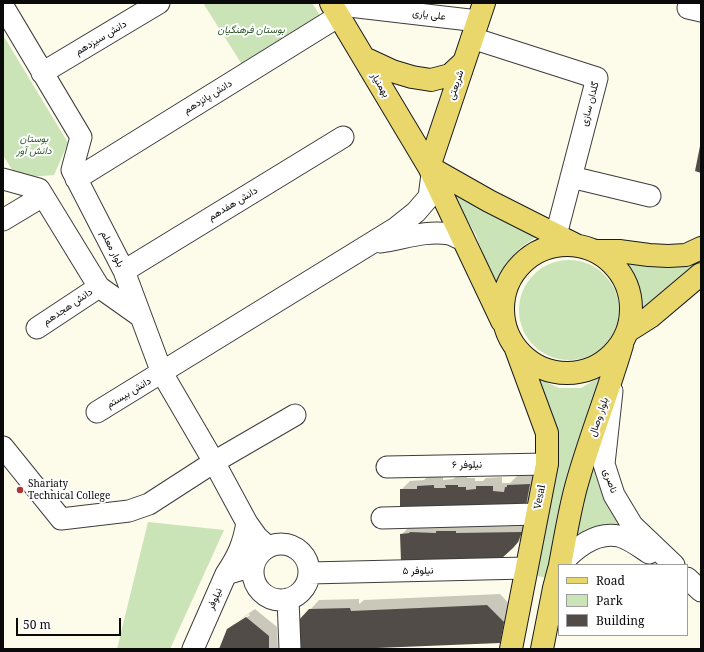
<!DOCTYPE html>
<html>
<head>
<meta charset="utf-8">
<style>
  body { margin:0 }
  #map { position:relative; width:704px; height:652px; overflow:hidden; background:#fdfbe9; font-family:"Noto Serif",serif }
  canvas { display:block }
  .frame { position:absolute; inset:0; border:4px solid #0a0a0a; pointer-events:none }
  .legend { position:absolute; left:558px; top:564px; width:130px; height:72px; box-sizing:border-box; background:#fff; border:1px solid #9d9d9d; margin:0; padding:5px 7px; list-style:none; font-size:12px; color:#0a0a0a }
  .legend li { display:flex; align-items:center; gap:8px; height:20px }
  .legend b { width:20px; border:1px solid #9d9d9d }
  .scale { position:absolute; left:16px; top:618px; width:105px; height:18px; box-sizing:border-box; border:2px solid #0a0a0a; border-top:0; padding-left:5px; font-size:12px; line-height:14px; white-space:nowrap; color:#0a0a0a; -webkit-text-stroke:3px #fff; paint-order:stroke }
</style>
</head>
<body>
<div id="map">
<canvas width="704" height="652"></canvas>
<div class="frame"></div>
<ul class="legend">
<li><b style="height:5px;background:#ead76c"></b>Road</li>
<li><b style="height:11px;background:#cae3b7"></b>Park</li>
<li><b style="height:11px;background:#514c48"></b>Building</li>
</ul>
<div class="scale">50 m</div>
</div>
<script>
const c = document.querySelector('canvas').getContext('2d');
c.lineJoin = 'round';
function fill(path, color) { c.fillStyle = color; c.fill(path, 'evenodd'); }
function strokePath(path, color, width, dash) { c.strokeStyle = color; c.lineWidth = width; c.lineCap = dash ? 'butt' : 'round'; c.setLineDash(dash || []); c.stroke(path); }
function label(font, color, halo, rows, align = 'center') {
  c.font = font + ' "Noto Serif",Vazirmatn,serif'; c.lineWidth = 4; c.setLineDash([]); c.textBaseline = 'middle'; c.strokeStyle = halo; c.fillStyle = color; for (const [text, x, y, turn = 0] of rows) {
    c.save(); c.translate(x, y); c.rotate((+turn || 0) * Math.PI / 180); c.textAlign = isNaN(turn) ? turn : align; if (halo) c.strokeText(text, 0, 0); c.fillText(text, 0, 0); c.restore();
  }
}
fill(new Path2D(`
  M203,3h109l9,14 -78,49z
  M3,35l65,108 -14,32 -37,3 -14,-23z
  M443,178c17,14 34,29 53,39 14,8 28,13 43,18l-19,13 -14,15 -10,26 -20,-54z
  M622,258l79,1v9l-60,48c0,-30 -2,-35 -19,-58z
  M519 310a50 50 0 1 1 100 0a50 50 0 1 1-100 0Z
  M607,373l-59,205 -11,-2 16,-94 6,-50 -22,-54 22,10h22z
  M594,446l3,31 9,24 28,35c-15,-8 -29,-15 -45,-7 -7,4 -13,14 -18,19z
  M148,522l76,8 -54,119h-53z`), '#cae3b7');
fill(new Path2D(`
  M538,475l-5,26 -9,9 -123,-20 9,-9 14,-1 3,-3h16v3l10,-1 3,-2 11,-1v2h8v3h8l3,-3 16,-1v6h8l7,-7z
  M533,521l-8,14 -12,13 -112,-13 12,-12z
  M500,594l15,16 -4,20 -12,12 -175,7 -14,-39 9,-10 40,-1v5l5,-4z
  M255,609l22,18 1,22h-58l8,-19 6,-6v2l16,-11 -1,-1 -14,9z`), '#0003');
fill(new Path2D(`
  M700,146h1v27l-6,-2z
  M530,484l-5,27 -125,3v-25h17v-3l17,-1v3h12l-1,-3h13v2h8v3l10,-1v-3h17v5l11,1 1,-5h2v-2z
  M436,531h20v2l66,-1 -4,10 -5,6 -11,10 -101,3 -1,-27 10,-1 -1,-1 27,1z
  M487,605l17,17 -4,21 -148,6h-53l-1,-28 11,-12 41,-1 1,3z
  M246,617l23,19v13h-50l8,-20z`), '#514c48');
const minor = new Path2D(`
  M690,3l-2,5 13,3
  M332,4l146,17
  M3,6l78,131 -9,33 52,101 38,102 52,89 33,61 10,14 11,10
  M472,38l125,40 -41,157
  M42,73l117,-70
  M571,177l79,19
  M3,179l36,10 60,98 41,29
  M76,179l263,-163
  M3,220l40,-24
  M380,242c23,-3 45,-12 69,-8 4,1 10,4 14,6
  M124,271l219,-134
  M37,328l62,-41
  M612,391l-8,73 10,31 18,30 42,40
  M97,412l299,-184 20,-16 13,-15 3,-23
  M3,447l58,72 68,-8 20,-7 65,-42 81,-47
  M387,467l160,-3
  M382,518l155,-4
  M253 572a28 28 0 1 1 56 0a28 28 0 1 1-56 0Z
  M560,565c15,-17 35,-34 59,-29 11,3 21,11 30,17
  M309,573l217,-5
  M226,574c12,-18 17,-29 21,-51
  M687,578l14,13
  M288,599l2,50
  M193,649l33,-75 17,-5 10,-1`);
const major = new Path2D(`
  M331,3l98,164 73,154
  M364,58l28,13 20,6 19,3 19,-5 14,-13
  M429,167l55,-164
  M429,167l60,34 87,44
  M503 309a64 64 0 1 1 128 0a64 64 0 1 1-128 0Z
  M597,251h22l30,4 19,1 18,-1 15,-7
  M628,331l22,-14 51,-43
  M560,565c5,-26 9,-52 16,-78 13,-48 32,-94 46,-142
  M511,649l36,-185v-31l-31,-84
  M542,649l12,-61 5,-19`);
strokePath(minor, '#3d3d3d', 23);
strokePath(major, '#1b1b1b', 24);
strokePath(minor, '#fff', 21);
strokePath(major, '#ead76c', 22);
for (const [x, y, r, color] of [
  [20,490,4,"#aa3832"]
]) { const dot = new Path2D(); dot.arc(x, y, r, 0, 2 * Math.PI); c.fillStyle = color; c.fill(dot); strokePath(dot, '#fff', 1.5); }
label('10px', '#0a0a0a', '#fff', [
  ["علی یاری",429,15,7],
  ["دانش سیزدهم",101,38,-31],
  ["بهمنیار",380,85,59],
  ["شریعتی",456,85,-71],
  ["دانش پانزدهم",208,97,-32],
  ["گلدان سازی",590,104,-75],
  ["دانش هفدهم",233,204,-31],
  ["بلوار معلم",112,249,63],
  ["دانش هجدهم",68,307,-34],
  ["دانش بیستم",129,393,-31],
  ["بلوار وصال",599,417,-71],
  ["نیلوفر ۶",467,465,-1],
  ["ناصری",610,481,71],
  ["Vesal",540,497,-79],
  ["نیلوفر ۵",418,571,-1],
  ["نيلوفر",215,599,-66]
]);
label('italic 10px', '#285a22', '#fff', [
  ["بوستان فرهنگیان",251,30],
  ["بوستان",34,139],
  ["دانش آور",34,151]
]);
label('10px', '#0a0a0a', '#fff', [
  ["Shariaty",28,484],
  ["Technical College",28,496]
], 'left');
</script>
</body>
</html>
